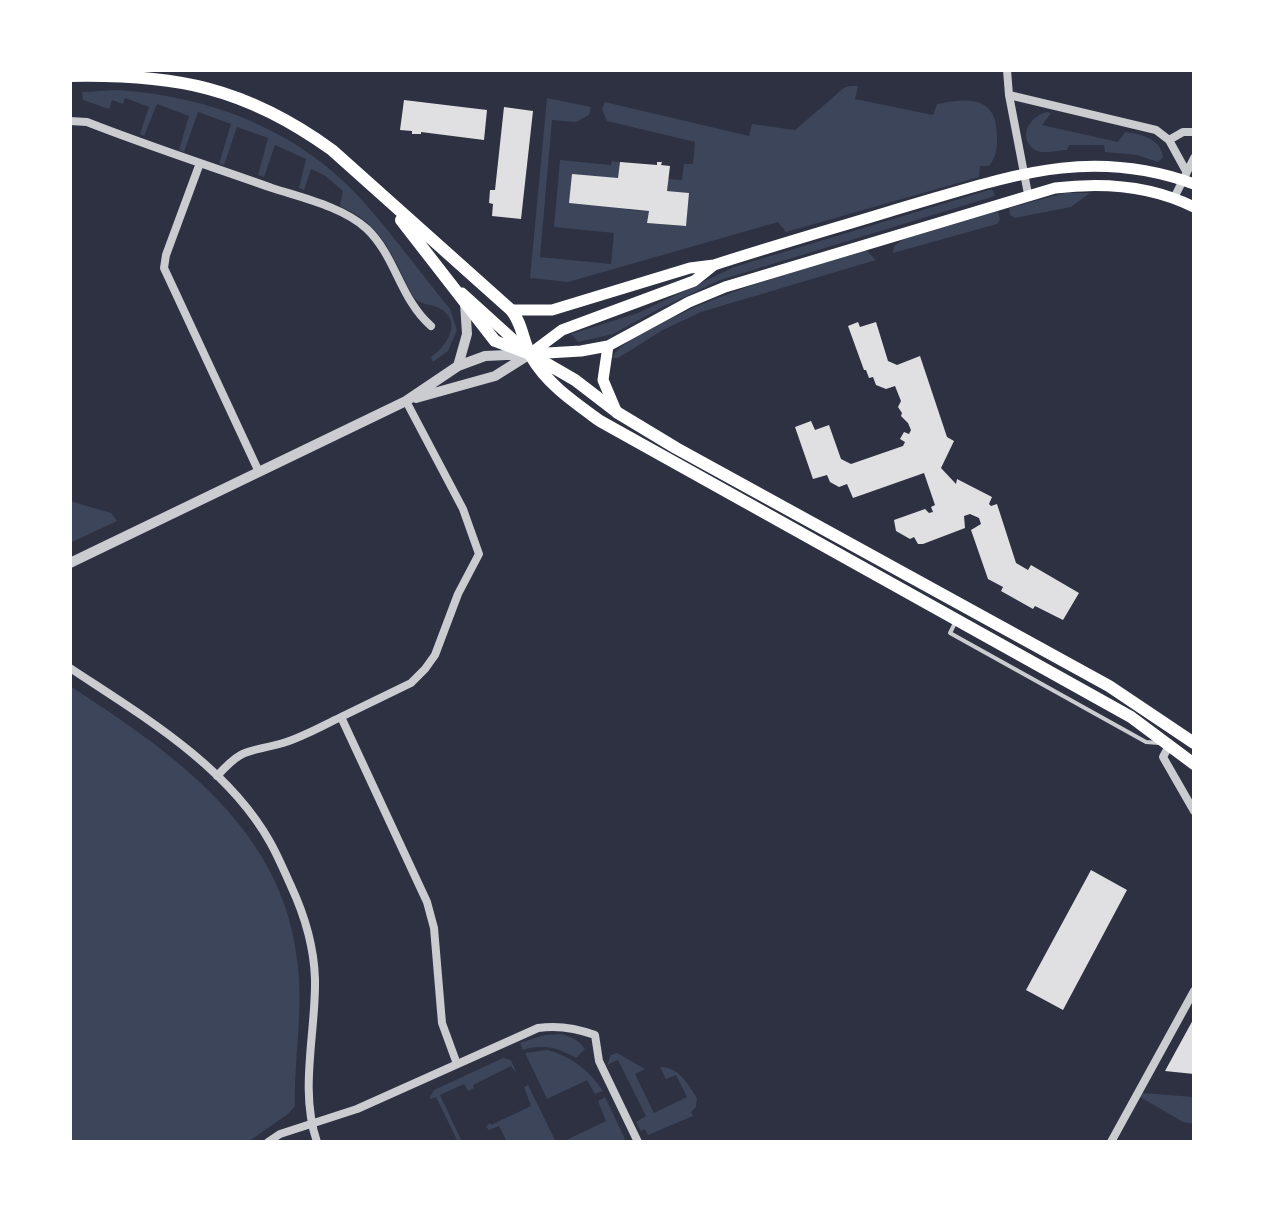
<!DOCTYPE html>
<html>
<head>
<meta charset="utf-8">
<style>
  body { margin:0 }
  #map { position:relative; width:1264px; height:1212px; overflow:hidden; background:#2d3142; font-family:Helvetica,sans-serif }
  canvas { display:block }
  .frame { position:absolute; inset:0; border:72px solid #fff; pointer-events:none }
</style>
</head>
<body>
<div id="map">
<canvas width="1264" height="1212"></canvas>
<div class="frame"></div>
</div>
<script>
const c = document.querySelector('canvas').getContext('2d');
c.lineJoin = 'round';
function fill(path, color) { c.fillStyle = color; c.fill(path, 'evenodd'); }
function strokePath(path, color, width, dash) { c.strokeStyle = color; c.lineWidth = width; c.lineCap = dash ? 'butt' : 'round'; c.setLineDash(dash || []); c.stroke(path); }
fill(new Path2D(`
  M851,86h7l-3,13 78,16 4,-11c30,-6 60,-9 60,32 0,12 0,20 -8,30h-9l-1,11 -193,55 -8,-10 -210,60 -38,-4 17,-180 44,9 -2,8 -13,7 -24,-2 -12,137 71,7 3,-31 -60,-6 6,-67 51,5 1,-4 8,1 -2,16 10,32 21,1 -1,12 37,3 4,-33 -22,-2 1,-12 14,1 2,-16h9l2,-22 -88,-21 -5,-12 3,-7 144,34 3,-12 43,6 50,-43z
  M118,90c92,6 181,40 244,110 31,35 59,73 88,109l7,21 -9,21 -15,11 -2,-5c15,-10 33,-36 8,-49 -10,-5 -16,-2 -25,-10 -22,-40 -29,-72 -74,-92l3,-15 -19,-16 -13,-6 -7,21 -5,-2 7,-29 -31,-14 -11,32 -6,-2 10,-37 -31,-11 -13,38 -5,-1 12,-40 -33,-12 -14,40 -5,-2 10,-34 -32,-12 -13,32 -4,-2 9,-27 -24,-9 -2,6 -11,-4 -3,9 -26,-9 -1,-8z
  M1047,112l4,1 -9,12 76,17 7,-10c17,2 36,7 38,25l-5,5 -21,-7 -32,-3 -1,-7h-35l-2,5c-9,0 -24,5 -32,0 -18,-12 -6,-34 12,-38z
  M992,189l3,7 -275,84 -63,30 -44,24 -35,8 -7,-8 67,-21 96,-46z
  M1065,193h25l-19,14 -56,11 -5,-3 -1,-7z
  M998,211l2,9 -3,4 -104,29 1,-7 10,-7z
  M859,251h8l9,9 -175,52 -38,18 -45,28h-7c10,-15 29,-24 45,-32 64,-34 134,-53 203,-75z
  M70,501l41,12 6,8 -47,22z
  M70,686c105,68 216,145 228,281 5,47 -4,92 -3,139l-7,8 -40,28h-178z
  M560,1034c10,2 19,6 25,15l-9,9c-17,-10 -33,-15 -53,-8l-3,-7 24,-8z
  M547,1050c24,6 42,20 56,41l-8,3 -8,-14 -40,19 -22,-46z
  M617,1053l28,16 -10,5 19,39 33,-16 -11,-22 -10,4 -6,-12c18,-1 28,17 37,31l-1,9 -5,5 2,4 -45,19 -3,-6 -4,2 -5,-9 10,-6 -28,-56 -11,5 4,-10z
  M503,1058l8,2 6,14 -6,-8 -38,19 1,3 -6,3 -4,-7 -24,11 22,47h-4l-22,-45 -6,2v-2l4,-7z
  M528,1085l28,57h-49l-8,-16 -10,4 -3,-3 4,-4 1,2 40,-19 -7,-19z
  M1143,1093l51,4v27l-11,-2 -43,-25z
  M605,1097l20,42 -6,3h-57l44,-21 -8,-20z`), '#3c4559');
fill(new Path2D(`
  M404,100l83,10 -3,30 -63,-8v2h-9v-3l-12,-1z
  M504,107l29,4 -12,108 -29,-3 1,-12 -4,-1 1,-13h5z
  M620,162l37,3v-3h5l-1,3 9,1 -3,25 22,2 -3,33 -39,-3 2,-12 -80,-8 3,-29 46,4z
  M858,322l2,5 16,-5 12,39 9,4 23,-9 27,81 7,4 -13,27 15,16 1,-5 35,18 -3,7 2,2 6,-2 19,59 12,7 3,-5 48,28 -16,27 -28,-14 -2,3 -32,-18 2,-4 -15,-8 -17,-49 10,-6 -2,-6 -9,-4 -6,2 1,12 -42,16h-5l-4,-7 -4,2 -14,-8 -2,-11 31,-11 4,4 4,-1 -2,-5 4,-2 -11,-32 -71,25 -6,-14 -8,3 -9,-5 -3,-7 -14,4 -18,-52 16,-6 4,9 14,-5 12,34 10,5 52,-18 2,-4 -5,-3 4,-7 5,2 2,-4 -3,-7 -7,-7 1,-3 -4,-6 3,-6 -6,-15 -9,3 -10,-4 -3,-8 -4,1 -3,-8h-2l-16,-44z
  M1091,870l36,20 -64,120 -37,-20z
  M1194,1018v56l-29,-3z`), '#e0e0e3');
strokePath(new Path2D(`
  M956,621l-6,12 196,109 13,1`), '#caccd0', 4);
strokePath(new Path2D(`
  M1007,70l2,25 19,99
  M1009,95l147,35 13,10 14,-8h11
  M70,121l17,1c61,24 123,44 185,66 31,10 71,19 95,41 29,28 33,70 64,97
  M1169,140l17,31
  M200,163l-34,92 -2,13 95,204
  M1174,198l20,-40
  M406,401l57,108 16,45 -21,40 -23,61 -10,14 -14,14 -70,34 86,185 7,26 8,95 15,41
  M70,668c71,47 157,97 200,174 8,14 14,29 21,44 13,28 23,61 24,93 1,54 -16,111 2,163
  M1170,744l-7,13 31,54
  M217,776c27,-30 31,-23 66,-33 20,-6 39,-17 58,-26
  M268,1142l12,-8 77,-25 181,-81c20,-3 38,0 57,7l4,26 39,81
  M1111,1142l83,-151`), '#caccd0', 8);
strokePath(new Path2D(`
  M458,366l9,-32 -2,-31
  M416,398l79,-22 35,-22
  M70,563l336,-162 52,-35 27,-10 43,-2`), '#caccd0', 10);
strokePath(new Path2D(`
  M462,293l64,58
  M511,310h41l138,-42 24,-3c62,-20 125,-38 187,-57 104,-30 186,-63 293,-24
  M608,346l-5,34 14,33
  M530,354l51,-3 27,-5 81,-44 36,-15 330,-99c48,-6 95,-3 139,19
  M530,354l32,-24 132,-49 20,-16`), '#fff', 11);
strokePath(new Path2D(`
  M70,76c105,-2 175,11 262,74l179,160c12,14 11,30 20,46 16,28 43,46 69,65l531,296 63,47
  M401,220l94,121 35,13 45,26 43,33 58,35 433,238 85,57`), '#fff', 12);
</script>
</body>
</html>
